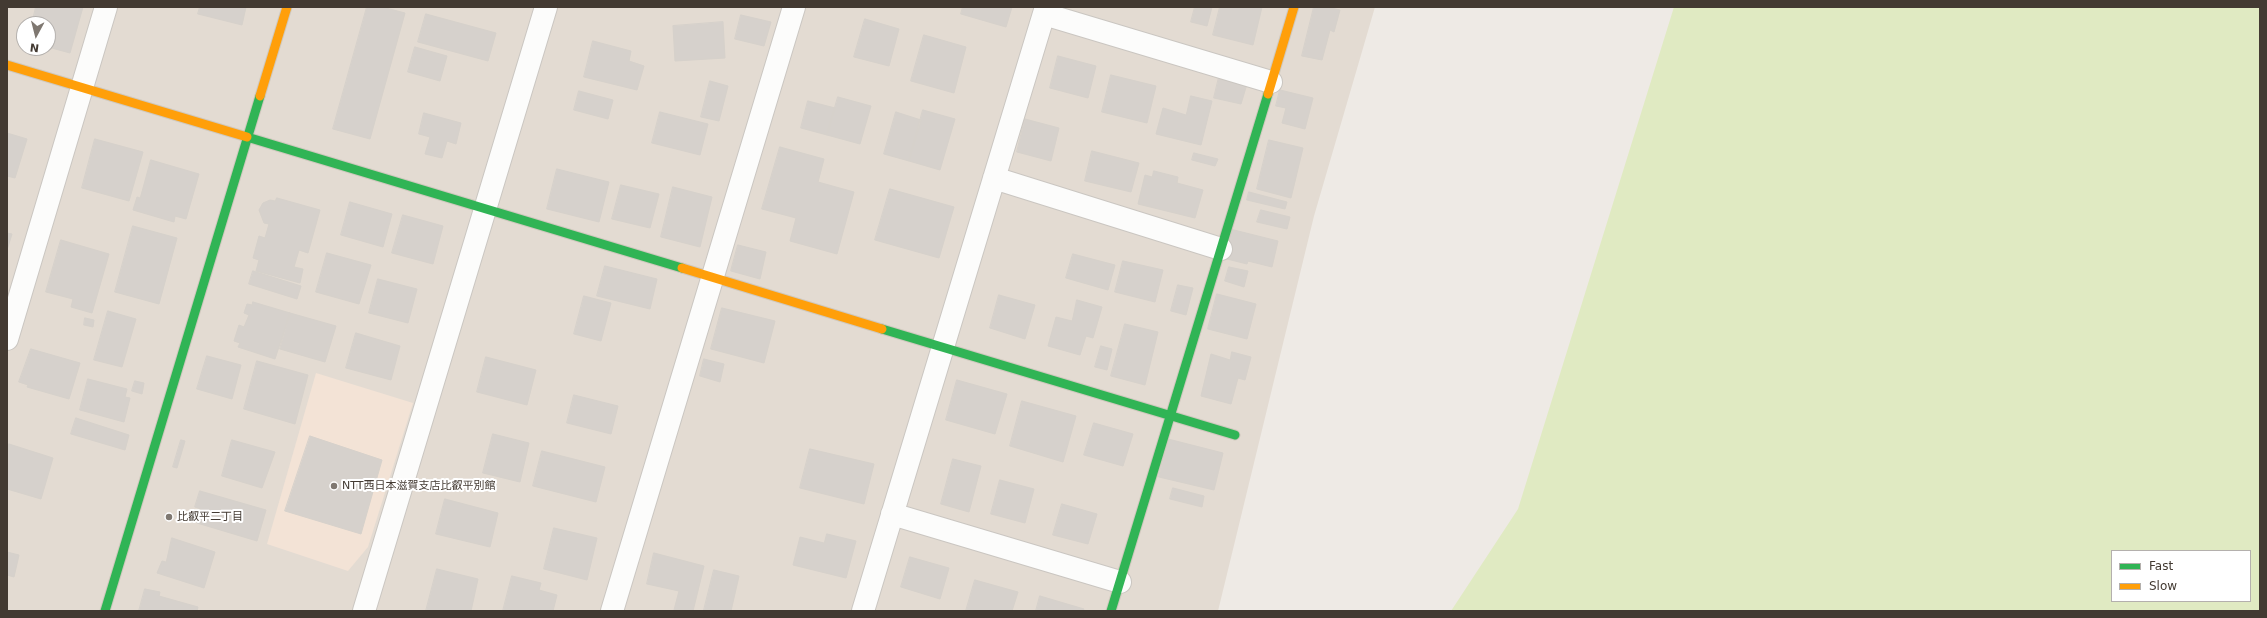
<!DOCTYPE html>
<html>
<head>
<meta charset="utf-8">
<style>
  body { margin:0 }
  #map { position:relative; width:2267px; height:618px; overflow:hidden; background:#eeeae5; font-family:"DejaVu Sans",sans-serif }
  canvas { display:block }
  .frame { position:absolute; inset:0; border:8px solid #433a32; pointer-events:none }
  .legend { position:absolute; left:2111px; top:550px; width:140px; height:52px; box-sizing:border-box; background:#fff; border:1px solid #b4b0ad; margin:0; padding:5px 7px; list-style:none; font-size:12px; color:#433a32 }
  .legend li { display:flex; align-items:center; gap:8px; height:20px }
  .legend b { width:20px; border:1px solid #b4b0ad }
  .north { position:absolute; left:16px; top:16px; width:40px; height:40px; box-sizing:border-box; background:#fff; border:1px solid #b4b0ad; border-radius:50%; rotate:187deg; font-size:11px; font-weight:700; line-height:16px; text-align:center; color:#433a32 }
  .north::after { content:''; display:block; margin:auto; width:14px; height:18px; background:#7f7871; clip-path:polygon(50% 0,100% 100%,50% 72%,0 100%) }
</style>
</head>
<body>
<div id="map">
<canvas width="2267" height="618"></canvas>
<div class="frame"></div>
<ul class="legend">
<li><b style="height:5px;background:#30b455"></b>Fast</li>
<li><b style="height:5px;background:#ff9f0a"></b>Slow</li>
</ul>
<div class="north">N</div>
</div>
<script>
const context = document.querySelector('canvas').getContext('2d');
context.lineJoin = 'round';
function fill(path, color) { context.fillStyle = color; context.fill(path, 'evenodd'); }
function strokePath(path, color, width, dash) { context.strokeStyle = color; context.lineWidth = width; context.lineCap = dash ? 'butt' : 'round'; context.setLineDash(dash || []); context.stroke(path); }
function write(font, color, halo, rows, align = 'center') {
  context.font = font + ' "DejaVu Sans","Noto Sans JP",sans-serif'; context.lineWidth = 4; context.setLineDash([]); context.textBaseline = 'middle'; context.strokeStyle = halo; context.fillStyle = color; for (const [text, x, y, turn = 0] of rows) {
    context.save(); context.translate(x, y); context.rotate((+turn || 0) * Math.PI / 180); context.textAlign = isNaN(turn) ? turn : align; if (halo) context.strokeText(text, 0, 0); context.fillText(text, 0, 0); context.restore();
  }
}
fill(new Path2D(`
  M7,7H1375L1314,216L1218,611H7ZM24,24H48V48H24Z`), '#e3dbd2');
fill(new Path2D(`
  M316,373L413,403L368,547L348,571L267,544Z`), '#f3e3d6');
fill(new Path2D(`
  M1674,7H2260V611H1451L1518,509ZM2112,551H2250V601H2112Z`), '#e0eac2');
const building = new Path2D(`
  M36,7H83L70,53L48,47V24H32Z
  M200,7H246L242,25L198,14Z
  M367,7H382L405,13L370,139L333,129Z
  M963,7H1012L1006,27L961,14Z
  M1195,7H1212L1207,26L1191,22Z
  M1220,7H1262L1253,45L1213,35Z
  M1314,7H1327L1340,10L1334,32L1330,30L1322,60L1302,56Z
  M426,14L496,33L488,61L418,42Z
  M741,15L771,22L764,46L735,39Z
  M865,19L899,29L889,66L854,57Z
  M723,22L725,58L675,61L673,26Z
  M924,35L966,47L954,93L911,81Z
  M593,41L631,51L629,61L644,66L637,90L584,77Z
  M415,47L447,56L440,81L408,72Z
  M1058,56L1096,66L1088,98L1050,88Z
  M1111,75L1156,86L1147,123L1102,112Z
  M1219,77L1247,84L1241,104L1214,98Z
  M710,81L728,86L719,121L701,117Z
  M1280,90L1313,98L1305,129L1282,123L1286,108L1276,106Z
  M579,91L613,100L608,119L574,110Z
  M1191,96L1212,101L1201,145L1156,134L1163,108L1186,115Z
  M838,97L871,106L860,144L827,135Z
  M808,101L835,108L827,135L801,128Z
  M923,110L955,119L940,170L909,161Z
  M660,112L708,124L700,155L652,143Z
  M896,112L921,120L909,161L884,154Z
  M424,113L461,123L456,144L447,141L442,158L425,154L430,137L419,134Z
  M1025,119L1059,128L1051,161L1017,152Z
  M7,133L27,139L15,178L7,176Z
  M95,139L143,152L129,201L82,188Z
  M1269,140L1303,148L1291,198L1257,189Z
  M780,147L824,159L818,182L854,192L837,254L790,241L796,218L762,209Z
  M1092,151L1139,163L1131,192L1085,181Z
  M1194,153L1218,159L1215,166L1192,160Z
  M151,160L199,174L186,219L175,216L174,222L133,210L137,197L140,198Z
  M557,169L609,182L599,222L547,209Z
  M1154,171L1178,177L1177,183L1203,190L1195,218L1138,204L1145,175L1152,177Z
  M621,185L659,194L650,228L612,219Z
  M673,187L712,197L700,247L661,237Z
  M890,189L954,207L939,258L875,240Z
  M1249,192L1287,202L1285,209L1247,200Z
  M277,198L320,210L308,253L299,250L294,267L303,269L300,283L256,271L259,260L253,258L259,236L265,238L269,224L264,223L259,210L263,203L270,200L275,201Z
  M350,202L392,214L383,247L341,235Z
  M1261,210L1290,217L1287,229L1257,222Z
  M403,215L443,226L433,264L392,253Z
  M133,226L177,238L159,304L115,292Z
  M1230,229L1278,241L1272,267L1248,261L1247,264L1223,258Z
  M7,233L12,234L7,250Z
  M61,240L109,254L92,313L71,307L73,299L46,292Z
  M738,245L766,252L760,279L731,271Z
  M327,253L371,265L359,304L316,292Z
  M1073,254L1115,265L1108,290L1066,278Z
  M1123,261L1163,270L1155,302L1115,292Z
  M605,266L657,279L650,309L597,296Z
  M1229,267L1248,271L1244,287L1225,281Z
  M253,271L301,286L297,299L249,284Z
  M378,279L417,289L408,323L369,313Z
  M1178,285L1193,288L1186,315L1171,311Z
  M1217,294L1256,304L1247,339L1208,329Z
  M999,295L1035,305L1025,339L990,328Z
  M584,296L611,303L601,341L574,334Z
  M1077,300L1102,307L1093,338L1086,336L1080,355L1048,346L1056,317L1072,321Z
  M253,302L290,313L275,359L238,347L240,343L234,341L239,325L244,327L249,315L244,313L247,304L252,305Z
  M722,308L775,321L764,363L711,349Z
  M108,311L136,319L122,367L94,360Z
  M290,313L336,326L325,362L280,349Z
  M85,318L94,320L93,327L84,325Z
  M1125,324L1158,332L1145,385L1111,376Z
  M356,333L400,346L391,380L346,368Z
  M1101,346L1112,349L1107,370L1095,367Z
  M31,349L80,363L69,399L27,387L28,385L19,382Z
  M1232,352L1251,357L1245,380L1238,378L1231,404L1201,396L1211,354L1230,360Z
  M207,356L241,365L232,399L197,389Z
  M486,357L536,370L527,405L477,392Z
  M704,359L724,364L720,382L700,376Z
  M257,361L308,375L295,424L244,409Z
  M88,379L127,389L125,397L130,398L124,422L80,410Z
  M957,380L1007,394L995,434L946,420Z
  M135,381L144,383L142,394L132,391Z
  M574,395L618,406L611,434L567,423Z
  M1022,401L1076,416L1063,462L1010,446Z
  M76,418L129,435L125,450L71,434Z
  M1094,423L1133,434L1123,466L1084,455Z
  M493,434L529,443L520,482L483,473Z
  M310,436L382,460L361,534L285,511Z
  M1168,439L1223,453L1214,490L1159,477Z
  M181,440L185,441L177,468L173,467Z
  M232,440L275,452L262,488L222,476Z
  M9,444L53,458L41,499L7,489Z
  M810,449L874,464L864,504L800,488Z
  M542,451L605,467L596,502L533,486Z
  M953,459L981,466L969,512L941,504Z
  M1000,480L1034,489L1025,523L991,514Z
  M1173,488L1204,496L1202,507L1170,499Z
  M200,491L266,510L257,541L197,523L201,509L195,507Z
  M445,499L498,513L490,547L436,534Z
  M1062,504L1097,514L1088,544L1053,535Z
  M554,528L597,538L587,580L544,569Z
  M827,534L856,541L846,578L793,565L800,537L824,543Z
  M172,538L215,552L204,588L157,573L162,561L166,562Z
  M7,552L19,555L14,577L7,575Z
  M654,553L704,566L693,611L674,610L679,591L647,584Z
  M910,557L949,568L940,599L901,587Z
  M437,569L478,579L471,611H426Z
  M714,570L739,576L731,611L704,610Z
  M512,576L541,583L539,590L557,595L553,611H503Z
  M975,580L1018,592L1012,611H966Z
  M145,589L160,592L159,596L198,607L197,611H139Z
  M1040,596L1084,609L1083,611H1036Z`);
fill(building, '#d6d1cc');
strokePath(building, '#d6d1cb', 1);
const street = new Path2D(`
  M1044,14L1271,82
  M994,178L1221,249
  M7,339L106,7
  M892,514L1120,582
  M364,611L546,7
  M612,611L794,7
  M863,611L1046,7`);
const fast = new Path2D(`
  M247,137L682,268
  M882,329L1235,435
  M105,611L260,96
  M1111,611L1268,94`);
const slow = new Path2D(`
  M7,65L247,137
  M1268,94L1294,7
  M260,96L287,7
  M682,268L882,329`);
strokePath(street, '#cac6c1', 24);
strokePath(fast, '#cfc8bd', 11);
strokePath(slow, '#cfc8bd', 11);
strokePath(street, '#fcfcfb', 22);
strokePath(fast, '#30b455', 9);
strokePath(slow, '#ff9f0a', 9);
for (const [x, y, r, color] of [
  [334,486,4,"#7f7871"],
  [169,517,4,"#7f7871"]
]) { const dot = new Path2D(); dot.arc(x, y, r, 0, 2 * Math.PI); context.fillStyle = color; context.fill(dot); strokePath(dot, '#fff', 1.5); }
write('11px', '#433a32', '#fff', [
  ["NTT西日本滋賀支店比叡平別館",342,486],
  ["比叡平二丁目",177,517]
], 'left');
</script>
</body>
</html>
